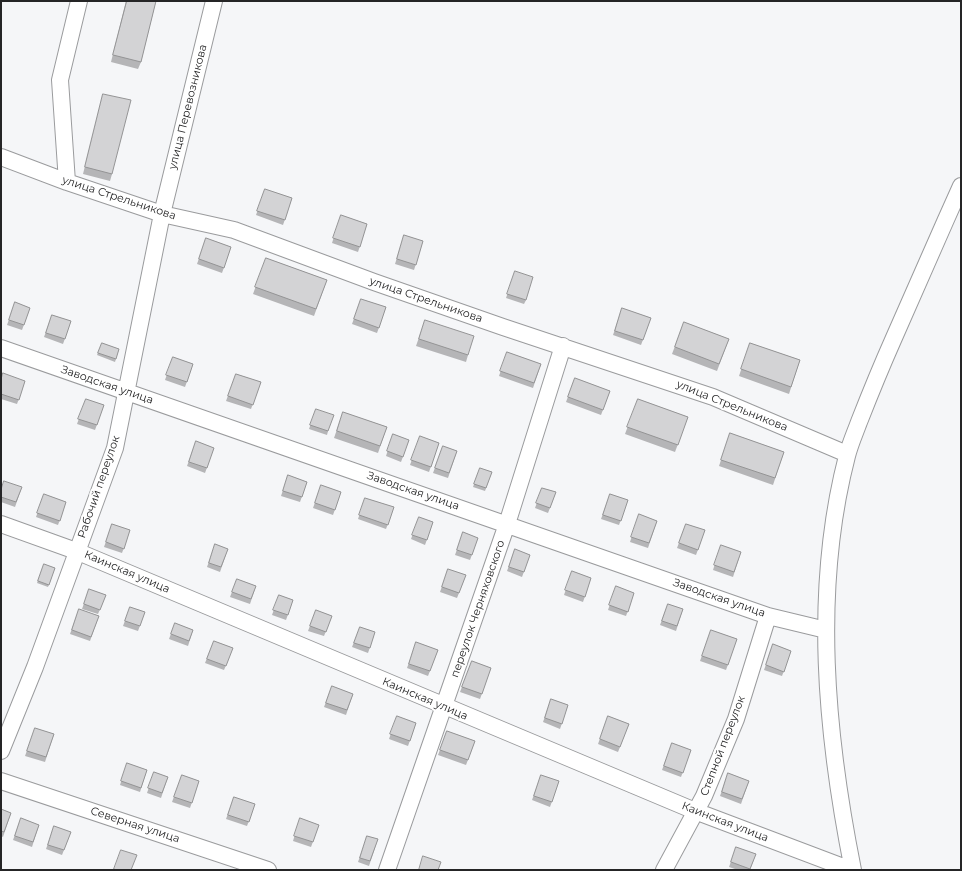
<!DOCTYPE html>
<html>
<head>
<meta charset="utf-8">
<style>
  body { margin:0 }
  #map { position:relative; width:962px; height:871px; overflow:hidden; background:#f5f6f8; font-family:Montserrat,sans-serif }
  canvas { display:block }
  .frame { position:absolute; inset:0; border:2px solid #252526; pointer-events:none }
</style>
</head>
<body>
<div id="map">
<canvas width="962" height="871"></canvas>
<div class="frame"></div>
</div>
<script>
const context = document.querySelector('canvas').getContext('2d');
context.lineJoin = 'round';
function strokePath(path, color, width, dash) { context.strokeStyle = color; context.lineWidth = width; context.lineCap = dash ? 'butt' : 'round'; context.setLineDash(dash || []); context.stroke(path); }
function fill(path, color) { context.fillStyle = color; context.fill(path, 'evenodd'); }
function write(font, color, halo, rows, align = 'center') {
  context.font = font + ' Montserrat,sans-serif'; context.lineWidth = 4; context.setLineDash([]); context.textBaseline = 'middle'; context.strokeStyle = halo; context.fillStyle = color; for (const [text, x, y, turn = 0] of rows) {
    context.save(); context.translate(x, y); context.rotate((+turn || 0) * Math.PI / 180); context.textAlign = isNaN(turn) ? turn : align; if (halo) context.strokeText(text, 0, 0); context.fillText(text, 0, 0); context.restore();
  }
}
const minor = new Path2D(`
  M1,157L67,182L162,214L234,230L374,282L503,327L713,397L847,454
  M67,182L60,80L79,1
  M1,348L768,616L826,630
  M1,524L76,551L695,811L851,870
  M1,751L35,667L115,448L162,214L214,1
  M1,781L268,870
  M387,870L507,524L563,346
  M664,870L704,796L736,719L768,616
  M853,870C826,735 812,591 847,456C850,444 855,433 859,422C870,394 881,367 893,340C916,288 938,237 961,186`);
strokePath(minor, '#9a9b9d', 18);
strokePath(minor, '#fff', 16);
fill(new Path2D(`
  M126,1H156L141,62L138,69L111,62Z
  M103,94L112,174L110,181L83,174L101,101Z
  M265,189L292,198L283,225L256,215Z
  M341,215L367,224L358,252L332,243Z
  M404,235L423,241L414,270L395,264Z
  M206,238L231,247L222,273L197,264Z
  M266,258L327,280L314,316L253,294Z
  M515,271L526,300L524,304L506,298Z
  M361,299L386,307L377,333L352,324Z
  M15,302L30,308L22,330L7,325Z
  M622,308L651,318L641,345L613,335Z
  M52,315L71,321L63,344L44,337Z
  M425,320L468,355L466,362L416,346Z
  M684,322L729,339L717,371L672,354Z
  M102,343L119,349L115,362L97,355Z
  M750,343L800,360L789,394L739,376Z
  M507,352L541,364L533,388L499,376Z
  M173,357L193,364L185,387L165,380Z
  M236,374L261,382L251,409L226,401Z
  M575,378L610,391L601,415L566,402Z
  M1,379L25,381L17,404L1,399Z
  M86,399L104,405L95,430L77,424Z
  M638,399L688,417L675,452L625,434Z
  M316,409L328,431L327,435L309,429Z
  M343,412L387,427L378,453L334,438Z
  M730,433L784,452L773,485L719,466Z
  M393,434L409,440L401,462L386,456Z
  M420,436L439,443L429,472L410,465Z
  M196,441L214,448L205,473L187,466Z
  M443,446L457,451L448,478L433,473Z
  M480,468L492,472L485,491L473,487Z
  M288,475L307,482L300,502L281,496Z
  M321,485L341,492L333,515L313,508Z
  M22,487L15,507L1,502V490Z
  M542,488L556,492L548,513L535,508Z
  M44,494L66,502L58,525L36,517Z
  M610,494L628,500L619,525L601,519Z
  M365,498L394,507L386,529L358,519Z
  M639,514L657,521L648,548L630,542Z
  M419,517L433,522L425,545L411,539Z
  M112,524L130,530L122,553L104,547Z
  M686,524L705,530L696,555L677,548Z
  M463,532L478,538L470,560L455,555Z
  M215,544L228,549L220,572L207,567Z
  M721,545L741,552L733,577L713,570Z
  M515,549L530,555L522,577L507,571Z
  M44,564L55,568L48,587L37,583Z
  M448,569L466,575L457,598L440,592Z
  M572,571L591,578L583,602L564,595Z
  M237,579L256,586L250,604L230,597Z
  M616,586L634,593L626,616L608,610Z
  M89,589L106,595L98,614L82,609Z
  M279,595L293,600L286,620L272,615Z
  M668,604L683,609L676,631L660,625Z
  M130,607L145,612L138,631L123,626Z
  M79,609L99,616L90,641L70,634Z
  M316,610L332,616L324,636L308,631Z
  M175,623L193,630L188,646L169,639Z
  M360,627L375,632L368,653L352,647Z
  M711,630L737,639L726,670L700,661Z
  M214,641L233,648L224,670L205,663Z
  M416,642L438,650L428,676L407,668Z
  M773,644L791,651L782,676L764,670Z
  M472,661L491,668L480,699L460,692Z
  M332,686L353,694L346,715L324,707Z
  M551,699L568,705L560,729L543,722Z
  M397,716L416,723L408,746L389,739Z
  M608,716L629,724L618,752L598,744Z
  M35,728L54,734L45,762L25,756Z
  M447,731L475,741L466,765L438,755Z
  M672,743L691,750L681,777L662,770Z
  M127,763L147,770L140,792L120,785Z
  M154,772L168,777L161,798L147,793Z
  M728,773L749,781L741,804L720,796Z
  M182,775L199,781L190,808L172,802Z
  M541,775L559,781L550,807L532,800Z
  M234,797L255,804L247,826L226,819Z
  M1,809L11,813L3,837L1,836Z
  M21,818L39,825L32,847L13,840Z
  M300,818L319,825L311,847L293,841Z
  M54,826L71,832L62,855L46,849Z
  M367,836L378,839L369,866L358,862Z
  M736,847L756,854L750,870H738L729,867Z`), '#b5b5b7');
const building = new Path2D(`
  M127,1H156L141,62L113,55Z
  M103,94L131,100L112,174L85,167Z
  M265,189L292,198L285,220L257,211Z
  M341,215L367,224L360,247L333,238Z
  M404,235L423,241L416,265L397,259Z
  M206,238L231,247L224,268L199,259Z
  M266,258L327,280L316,309L255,287Z
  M515,271L533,277L526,300L507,294Z
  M361,299L386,307L379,328L354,319Z
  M15,302L30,308L24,325L9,320Z
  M622,308L651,318L643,340L615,331Z
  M52,315L71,321L65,339L46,333Z
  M425,320L474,336L468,355L419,339Z
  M684,322L729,339L719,364L675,347Z
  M102,343L119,349L116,359L98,353Z
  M750,343L800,360L791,387L741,369Z
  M507,352L541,364L534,383L500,371Z
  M173,357L193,364L187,382L166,375Z
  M3,373L25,381L19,400L1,394V380Z
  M236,374L261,382L253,405L228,396Z
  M575,378L610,391L603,410L568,397Z
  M86,399L104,405L97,425L78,419Z
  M638,399L688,417L678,445L627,427Z
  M316,409L334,415L328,431L310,425Z
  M343,412L387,427L380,446L337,431Z
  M730,433L784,452L775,478L721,460Z
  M393,434L409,440L403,457L387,451Z
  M420,436L439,443L431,467L411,460Z
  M196,441L214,448L207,468L189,462Z
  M443,446L457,451L449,473L435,468Z
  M480,468L492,472L486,488L474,484Z
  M288,475L307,482L302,497L283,491Z
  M4,481L22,487L16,502L1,497V490Z
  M321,485L341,492L335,510L315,503Z
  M542,488L556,492L550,508L536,503Z
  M44,494L66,502L60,521L37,513Z
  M610,494L628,500L621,521L603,515Z
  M365,498L394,507L388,525L359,515Z
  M639,514L657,521L649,543L631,537Z
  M419,517L433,522L427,540L412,535Z
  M112,524L130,530L124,549L106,542Z
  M686,524L705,530L698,550L679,543Z
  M463,532L478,538L472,555L457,550Z
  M215,544L228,549L221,567L209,563Z
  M721,545L741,552L734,572L714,565Z
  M515,549L530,555L524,572L509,567Z
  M44,564L55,568L49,585L38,581Z
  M448,569L466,575L459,593L442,587Z
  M572,571L591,578L585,597L565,590Z
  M237,579L256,586L251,599L232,592Z
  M616,586L634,593L628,612L609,605Z
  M89,589L106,595L100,610L84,604Z
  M279,595L293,600L288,615L273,610Z
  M668,604L683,609L677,626L662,621Z
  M130,607L145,612L140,626L125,621Z
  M79,609L99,616L91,637L72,630Z
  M316,610L332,616L326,632L310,626Z
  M175,623L193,630L189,641L171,634Z
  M360,627L375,632L370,648L354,643Z
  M711,630L737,639L728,665L702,656Z
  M214,641L233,648L226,666L207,659Z
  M416,642L438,650L430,671L409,664Z
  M773,644L791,651L784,672L766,665Z
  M472,661L491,668L482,694L462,687Z
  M332,686L353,694L347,710L326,703Z
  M551,699L568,705L562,724L545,718Z
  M397,716L416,723L410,741L390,734Z
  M608,716L629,724L620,747L600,739Z
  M35,728L54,734L46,757L27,751Z
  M447,731L475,741L468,760L440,750Z
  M672,743L691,750L683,773L664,766Z
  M127,763L147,770L141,788L121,781Z
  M154,772L168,777L162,793L148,788Z
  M728,773L749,781L742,799L722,792Z
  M182,775L199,781L192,803L174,797Z
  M541,775L559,781L552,802L534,796Z
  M234,797L255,804L249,822L228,815Z
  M1,809L11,813L4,832L1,831Z
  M21,818L39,825L33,842L15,836Z
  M300,818L319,825L313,842L294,836Z
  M54,826L71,832L64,850L48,845Z
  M367,836L378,839L370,861L360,858Z
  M736,847L756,854L750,869L731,862Z
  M121,850L137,855L131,870H117L114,869Z
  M423,856L441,862L438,870H419Z`);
fill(building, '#d3d3d5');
strokePath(building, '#949495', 1);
write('11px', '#252526', '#fff', [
  ["улица Перевозникова",188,107,-76],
  ["улица Стрельникова",119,198,18],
  ["улица Стрельникова",426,300,19],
  ["Заводская улица",107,385,19],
  ["улица Стрельникова",732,406,22],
  ["Рабочий переулок",99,487,-71],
  ["Заводская улица",413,491,19],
  ["Каинская улица",127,572,23],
  ["Заводская улица",719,598,19],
  ["переулок Черняховского",478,609,-71],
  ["Каинская улица",425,699,23],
  ["Степной переулок",723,746,-69],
  ["Каинская улица",725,822,21],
  ["Северная улица",135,825,18]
]);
</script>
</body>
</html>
